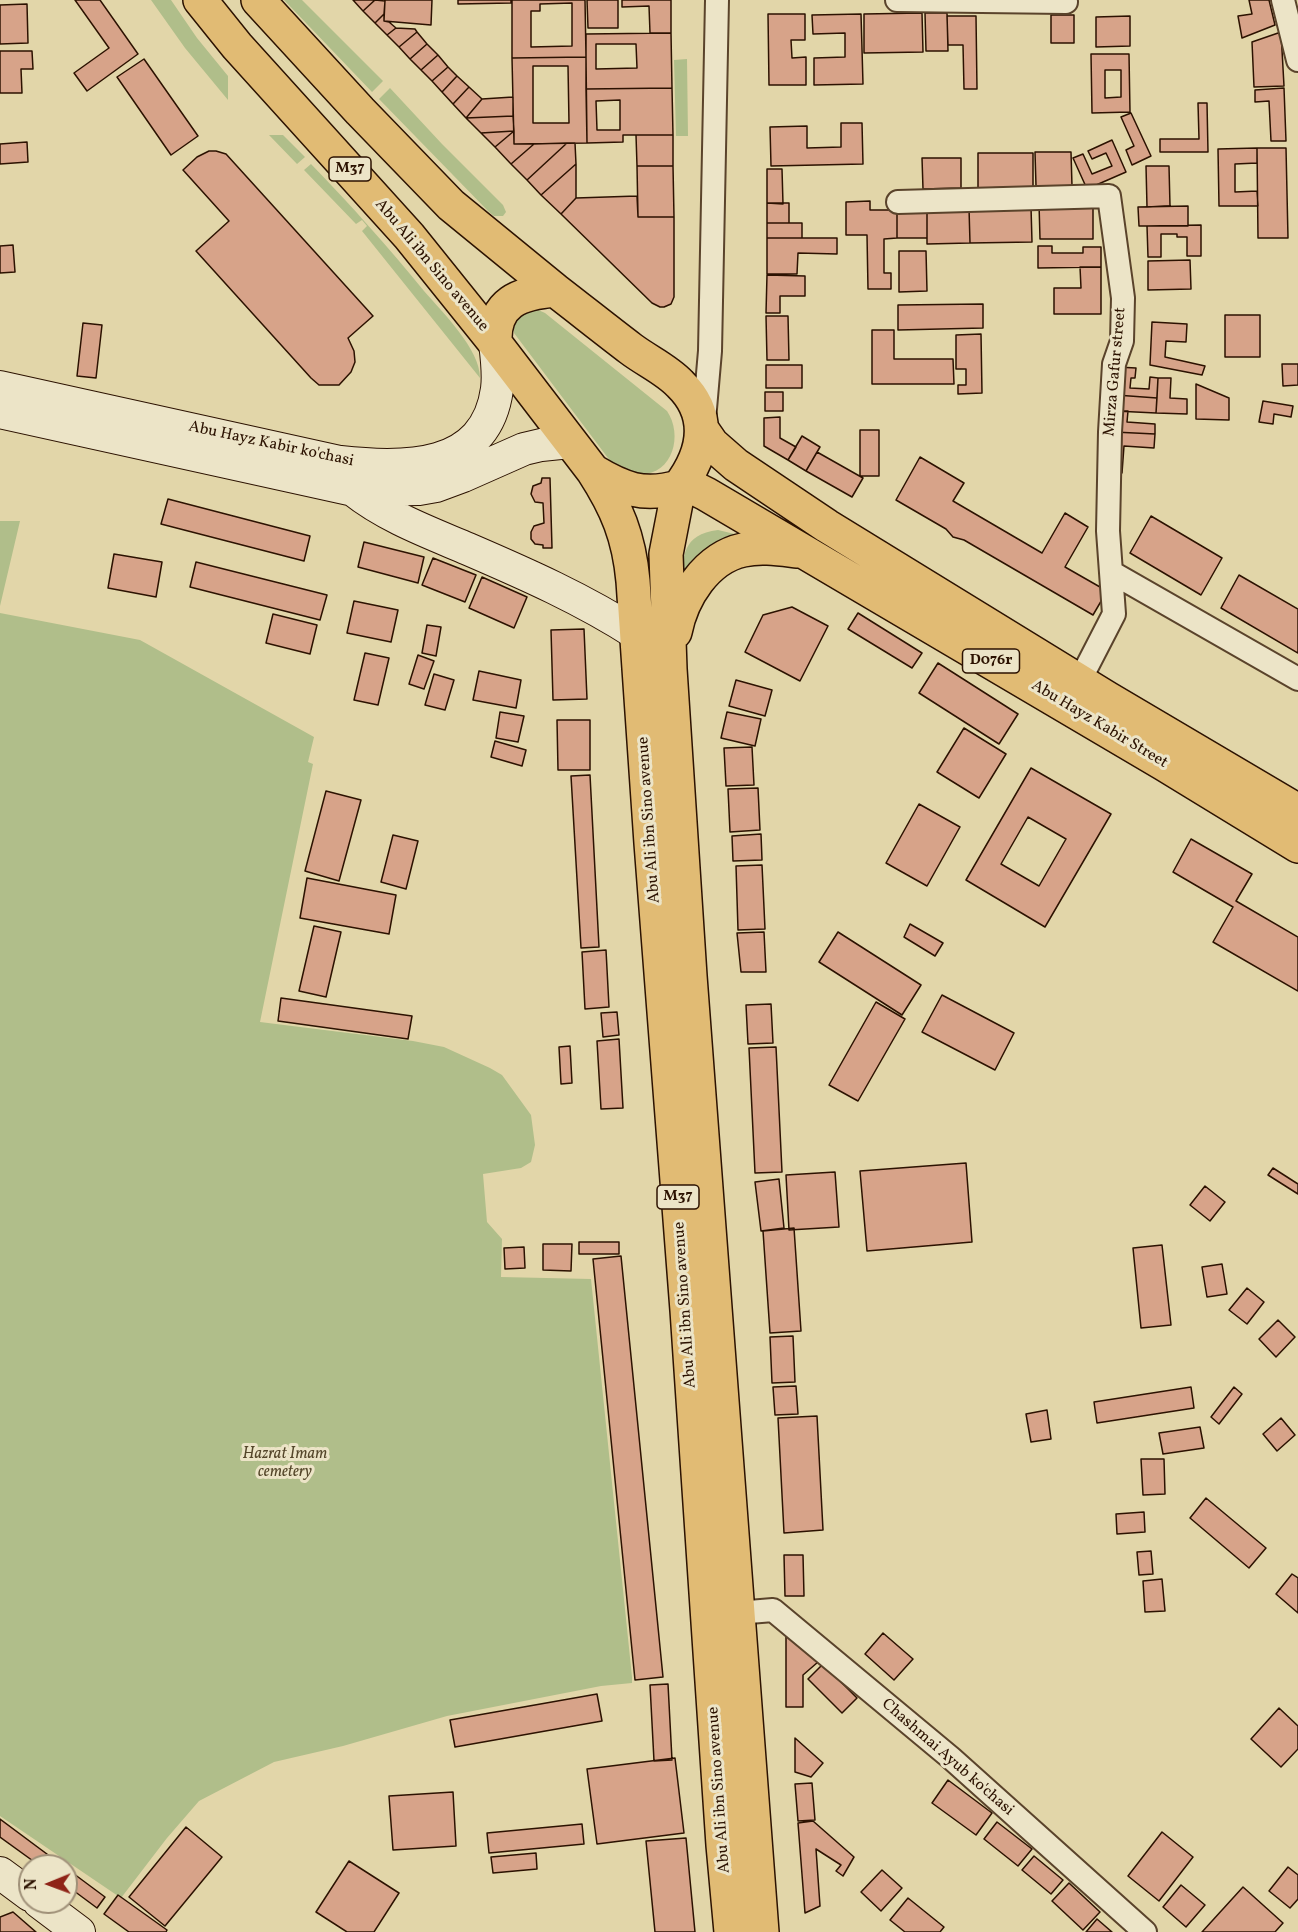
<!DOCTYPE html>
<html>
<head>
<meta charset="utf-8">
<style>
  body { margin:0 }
  #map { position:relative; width:1298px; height:1932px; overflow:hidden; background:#e2d6a9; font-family:Vollkorn,serif }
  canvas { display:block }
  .north { position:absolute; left:18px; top:1854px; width:60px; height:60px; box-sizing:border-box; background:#ece4c7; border:2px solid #9f9078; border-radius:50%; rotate:269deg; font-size:16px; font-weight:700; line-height:24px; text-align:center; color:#2c1201 }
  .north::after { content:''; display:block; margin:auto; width:21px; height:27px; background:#8f2418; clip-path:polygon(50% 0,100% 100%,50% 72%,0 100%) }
</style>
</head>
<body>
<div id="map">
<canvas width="1298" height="1932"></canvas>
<div class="north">N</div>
</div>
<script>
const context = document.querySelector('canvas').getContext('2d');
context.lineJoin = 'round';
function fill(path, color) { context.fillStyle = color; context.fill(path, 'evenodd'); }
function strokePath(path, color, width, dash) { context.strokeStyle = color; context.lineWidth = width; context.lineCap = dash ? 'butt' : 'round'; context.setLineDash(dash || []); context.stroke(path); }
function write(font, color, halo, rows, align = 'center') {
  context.font = font + ' Vollkorn,serif'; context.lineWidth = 6; context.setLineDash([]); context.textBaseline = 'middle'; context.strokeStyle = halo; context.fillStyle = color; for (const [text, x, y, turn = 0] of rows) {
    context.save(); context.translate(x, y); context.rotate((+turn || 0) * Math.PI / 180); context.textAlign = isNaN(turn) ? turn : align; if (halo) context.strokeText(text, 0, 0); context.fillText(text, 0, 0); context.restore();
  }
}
fill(new Path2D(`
  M151,0H171L197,38L228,76V100L185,48Z
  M284,0H302L383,81L372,92Z
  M687,59L688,136H676L674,60Z
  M390,88L442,144L503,205L506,212L503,216H494L489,212L379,99Z
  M269,135H283L305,157L297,164Z
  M311,164C351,205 388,247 424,291C443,313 480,349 480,378L362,231L367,226L362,220L356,224L304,170Z
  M536,309L545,313L667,411C684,436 672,478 636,474C626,473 619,467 611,462L514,333V321L521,314Z
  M0,521H20L0,606Z
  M718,530L743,536L681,587C683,555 682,535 718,530Z
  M0,613L140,640L314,737L308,762L313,764L260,1022L413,1041L444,1047L490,1068L502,1075L531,1115L535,1145L531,1162L521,1168L483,1174L487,1222L502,1239L501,1277L591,1279L632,1677V1683L601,1686L447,1716L343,1746L274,1762L199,1801L167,1838L121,1898L0,1816Z`), '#b0be8a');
const building = new Path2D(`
  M75,0H100L138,54L87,91L74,73L109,48Z
  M353,0H375L363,11Z
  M375,0L385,1L384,14L375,23L363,11Z
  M432,0L431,25L384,21L385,0Z
  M458,0H511V3L458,4Z
  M512,0H585L586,57L512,58ZM572,3V46L531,47V11H540V4Z
  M587,0H618V28H588Z
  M622,0H671V33H650L649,6L622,7Z
  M1249,0H1269L1275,25L1242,38L1238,16L1252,14Z
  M27,4L28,43L0,44V5Z
  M922,13L923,52L864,53V14Z
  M925,13H947L948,51H926Z
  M384,14V21L389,22L396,28L387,35L375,23Z
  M768,14H805V40H791L792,58L806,57V85H769Z
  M861,14L863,84L814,85V58L845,57V33L813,34L812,15Z
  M1051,15H1074V43H1051Z
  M947,16H976L977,89H964L963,45H948Z
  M1130,16V46L1096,47V17Z
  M396,28L415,29L417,32L399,47L387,35Z
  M417,32L427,44L410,59L399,47Z
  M1281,32L1284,86L1254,87L1252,42Z
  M671,33L672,88L586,89V34ZM596,44H636L637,68L596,69Z
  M427,44L438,55L421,70L410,59Z
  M0,51H32L33,69H21L22,93H0Z
  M1091,54H1129L1130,112L1092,113ZM1105,70H1121V97L1105,98Z
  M438,55L448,67L432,81L421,70Z
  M586,57L587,143L514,144L512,58ZM533,66H568L569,123H533Z
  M144,59L198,136L171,155L117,77Z
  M448,67L457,76L442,92L432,81Z
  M457,76L469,87L453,104L442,92Z
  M469,87L482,99L466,118L453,104Z
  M672,88L673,135H623V142L587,143L586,89ZM620,100V130H597L596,101Z
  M1284,88L1286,141H1271L1269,101L1255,102V90Z
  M513,97V116L466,118L482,99Z
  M1198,103H1207L1208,152H1160V139H1199Z
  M1131,113L1151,156L1132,165L1126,150L1134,146L1121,117Z
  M513,116L514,131L481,133L466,118Z
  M841,123H862L863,164L771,166L770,127L807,126V148L841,147Z
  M514,131L495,147L481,133Z
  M514,131V144H534L511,164L495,147Z
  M636,135H673V166H637Z
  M1112,140L1126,172L1087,189L1073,158L1083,154L1092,174L1112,166L1106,153L1092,159L1088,151Z
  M27,142L28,162L0,164V144Z
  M567,143L527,180L511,164L534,144Z
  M567,143H575L576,164L541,195L527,180Z
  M1257,148H1286L1288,238H1258Z
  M1257,148V163L1235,164V192L1257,191L1258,206H1219L1218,149Z
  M209,151H216L226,154L373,316L348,338L354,351L355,362L351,372L339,385H319L311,378L196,251L229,221L183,170L197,157Z
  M1035,152H1071L1072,186H1036Z
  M978,153H1033V187L978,188Z
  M922,158H961V188L923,189Z
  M576,164V198L561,214L541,195Z
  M637,166H673L674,217H638Z
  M1146,166H1169L1170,206L1147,207Z
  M767,169H782L783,204L767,203Z
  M637,196L638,217H674V297L671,304L664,307H660L652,303L561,214L576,198Z
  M870,201V210H897V238L884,239V273H891V289H868L867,235H846V202Z
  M767,203H789V223H767Z
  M1039,203H1093V239H1040Z
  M1188,206V226H1139L1138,207Z
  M1031,207L1032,242L970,243L969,208Z
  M969,208L970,243L927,244V209Z
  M927,209V238H897V210Z
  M767,223H802V238H767Z
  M1201,225V256H1187V237H1177V234H1161V257H1148L1147,226Z
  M767,238H837V254L798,253L797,274H767Z
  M13,245L15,272L0,273V246Z
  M1038,246H1052V253H1083V247H1101V267L1038,268Z
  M899,251H926L927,291L899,292Z
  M1190,260L1191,289L1148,290V261Z
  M1080,267H1101V314H1054V288H1081Z
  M767,275L805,276V296H780V313H766Z
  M983,304V328L898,330V305Z
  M1225,315H1260V357H1225Z
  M766,316H788L789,360H767Z
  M1152,322L1187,324L1186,342L1166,341L1165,357L1205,366L1202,375L1150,365Z
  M83,323L102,325L96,378L77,376Z
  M872,330H894V359H953L954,384H872Z
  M981,334L982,393L958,394V385H966V369H956V335Z
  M1282,364H1298V385L1283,386Z
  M766,365H802V388H766Z
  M1117,367L1136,368L1135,378H1131L1130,388L1149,389L1150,377L1158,378L1157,398L1116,395Z
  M1158,378H1171L1170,398L1187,399V414L1156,413Z
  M1196,384L1229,398V420L1196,419Z
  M765,392H783V411H765Z
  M1116,395L1157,398L1156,413L1115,411Z
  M1263,401L1293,406L1291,417L1274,414L1273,424L1259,422Z
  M1115,411H1128L1127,422L1155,424V434L1114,432Z
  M780,417V438L796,447L788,460L764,446V418Z
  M860,430H879V476H860Z
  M1114,432L1155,434L1154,448L1124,446L1122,473H1112Z
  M802,436L820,447L806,471L788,460Z
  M817,452L863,478L852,497L806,471Z
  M920,457L964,483L953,501L1042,553L1065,513L1088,527L1065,567L1107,591L1093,615L964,540L953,537L946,529L896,500Z
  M542,478H550L552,548H543V545L535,544L531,539V532L534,526L544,523L543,503L535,502L531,494L533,486L541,483Z
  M168,499L310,536L304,561L161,524Z
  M1151,516L1222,558L1201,595L1130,553Z
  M364,542L424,557L418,583L358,567Z
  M114,554L162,562L156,597L108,588Z
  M433,558L476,575L465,602L422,585Z
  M196,562L327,595L320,620L190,587Z
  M1239,575L1298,609V653L1221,608Z
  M482,577L527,597L514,628L469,608Z
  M354,601L398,610L391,642L347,633Z
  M792,607L828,626L800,681L745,652L763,615Z
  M858,613L922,653L912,668L848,629Z
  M273,614L317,625L310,654L266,643Z
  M427,625L441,627L436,656L422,653Z
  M584,629L587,699L553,700L551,630Z
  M365,653L389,658L378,705L354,700Z
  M418,655L434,661L424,689L409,684Z
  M938,663L1018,714L999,744L919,693Z
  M479,671L521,680L516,708L473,700Z
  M434,674L454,680L445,710L425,705Z
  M736,680L772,690L765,716L729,706Z
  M500,712L524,716L518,742L496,738Z
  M727,712L761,719L755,746L721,738Z
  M557,720H590V770H558Z
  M964,728L1006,754L979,798L937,772Z
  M495,741L526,750L522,766L491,757Z
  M752,747L754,785L726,786L724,748Z
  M1031,768L1111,814L1045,927L966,880ZM1028,817L1066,839L1039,886L1001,864Z
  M590,775L599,947L581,948L571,776Z
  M758,788L760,830L730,832L728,789Z
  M326,791L361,800L339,881L305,871Z
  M919,804L960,827L927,886L886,863Z
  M761,834L762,860L733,861L732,836Z
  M393,835L418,841L406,889L381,882Z
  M1191,839L1252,874L1236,901L1298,937V991L1213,942L1233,907L1173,872Z
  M762,865L765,929L738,930L736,866Z
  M307,878L396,895L389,934L300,918Z
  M910,924L943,943L935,956L904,937Z
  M314,926L341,932L326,997L299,991Z
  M764,932L766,972H741L737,933Z
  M838,932L921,985L902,1015L819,962Z
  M606,950L609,1007L585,1009L582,952Z
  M942,995L1014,1033L995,1070L922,1032Z
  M281,998L412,1016L408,1039L278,1021Z
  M876,1002L905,1019L858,1101L829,1085Z
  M771,1004L773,1043L748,1044L746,1005Z
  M617,1012L619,1035L603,1037L601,1013Z
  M619,1039L623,1108L601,1109L597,1041Z
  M570,1046L572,1083L561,1084L559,1047Z
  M776,1047L782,1172L755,1173L749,1048Z
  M966,1163L972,1242L867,1251L860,1171Z
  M1273,1168L1298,1184V1194L1268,1175Z
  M835,1172L839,1227L789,1230L786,1175Z
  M779,1179L784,1228L761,1231L755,1182Z
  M1205,1186L1225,1202L1210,1221L1190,1205Z
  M794,1228L801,1331L770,1333L763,1231Z
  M579,1242H619V1254H579Z
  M543,1244H572L571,1271L543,1270Z
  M1162,1245L1171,1325L1141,1328L1133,1248Z
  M524,1247L525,1268L505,1269L504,1248Z
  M621,1256L663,1677L635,1680L593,1259Z
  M1222,1264L1227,1294L1207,1297L1202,1267Z
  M1247,1288L1264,1302L1247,1324L1229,1310Z
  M1278,1320L1295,1337L1276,1357L1259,1339Z
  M793,1336L795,1382L772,1383L770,1337Z
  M796,1386L798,1414L775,1415L773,1387Z
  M1191,1387L1194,1408L1097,1423L1094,1402Z
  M1234,1387L1242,1394L1219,1424L1211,1417Z
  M1047,1410L1051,1439L1031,1442L1026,1414Z
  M817,1416L823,1530L784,1533L778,1418Z
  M1281,1418L1295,1435L1277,1451L1263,1434Z
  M1200,1427L1204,1448L1163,1454L1159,1433Z
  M1141,1459H1164L1165,1494L1143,1495Z
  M1206,1498L1266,1548L1249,1568L1190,1518Z
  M1144,1512L1145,1532L1117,1534L1116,1514Z
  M1151,1551L1153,1574L1139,1575L1137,1552Z
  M784,1555H803L804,1596H785Z
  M1292,1574L1298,1578V1613L1276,1594Z
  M1162,1579L1165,1611L1145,1612L1143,1581Z
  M786,1633L818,1662L803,1675V1707H786Z
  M883,1633L913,1659L894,1680L865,1654Z
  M823,1664L857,1698L842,1713L808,1679Z
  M668,1684L672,1760L654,1761L650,1685Z
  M597,1694L602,1721L455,1747L450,1720Z
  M1279,1708L1298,1726V1749L1281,1767L1251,1739Z
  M795,1738L823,1763L811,1777L795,1772Z
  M675,1758L684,1833L597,1844L587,1769Z
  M948,1780L992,1813L976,1835L932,1803Z
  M812,1783L815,1820L798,1821L795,1784Z
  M453,1792L456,1846L393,1850L389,1796Z
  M0,1819L63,1866H40L0,1837Z
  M813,1821L854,1857L843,1876L836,1871L841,1865L816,1849L820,1906L805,1913L798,1823Z
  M997,1822L1032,1849L1018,1866L984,1839Z
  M582,1824L584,1844L489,1853L487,1833Z
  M186,1827L222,1857L165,1926L129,1897Z
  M1162,1832L1193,1857L1159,1901L1128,1876Z
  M686,1838L695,1932H655L646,1841Z
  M536,1853L537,1869L493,1873L491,1857Z
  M1034,1856L1063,1880L1051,1894L1022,1870Z
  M349,1861L399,1893L374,1932H347L316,1912Z
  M1288,1867L1298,1875V1899L1290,1908L1269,1891Z
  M66,1868L105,1897L97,1908L66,1885Z
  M882,1870L902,1888L881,1911L861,1892Z
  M1069,1883L1100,1912L1083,1930L1052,1901Z
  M1181,1885L1205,1905L1186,1927L1163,1907Z
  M1243,1887L1283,1923L1275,1932H1202Z
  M118,1895L167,1930L166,1932H129L104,1914Z
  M908,1898L944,1927L940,1932H905L890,1920Z
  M13,1912L36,1932H0V1917Z
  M1097,1919L1112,1932H1086Z`);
fill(building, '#d7a389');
strokePath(building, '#2c1201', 1.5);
const street = new Path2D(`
  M897,0L1066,2
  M1283,0L1298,60
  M898,202L1109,196L1123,298L1122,341L1114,364L1110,432L1108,531L1114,614L1080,680
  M704,420L710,351L717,0
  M1111,572L1298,679
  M737,1613L773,1610L951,1758L1145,1932`);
const secondary = new Path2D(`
  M0,387L340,462C403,469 486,471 497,389C499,374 497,359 495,343
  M0,412L353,490L419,489L436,486L463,476L524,449L541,445L570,442
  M353,490C387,517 428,532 468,549C526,574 583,599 637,634
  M0,1873L30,1895
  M39,1902L79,1932`);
const primary = new Path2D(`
  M200,0L237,46L409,236L495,343
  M258,0L360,111L451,205L555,290
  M555,290C581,310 606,330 631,349C647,361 667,370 680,384C713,416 704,454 679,487C643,497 623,489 593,471L495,343C493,302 520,293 555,290Z
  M703,431L712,444L736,465L827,526L1107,698L1298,811
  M593,471C617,508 629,537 633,581L651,843L687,1310L723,1845L731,1932
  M679,487L666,554L670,669L690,976L762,1932
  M679,487L698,490L706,494L1164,764L1298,846
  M675,632C682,597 706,558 743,550C761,546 780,549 798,551`);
strokePath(street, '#5a432b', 26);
strokePath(secondary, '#2c1201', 34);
strokePath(primary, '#2c1201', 36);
strokePath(street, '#ece4c7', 22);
strokePath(secondary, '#ece4c7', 32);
strokePath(primary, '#e1bb74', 33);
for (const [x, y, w] of [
  [350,169,42],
  [991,661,57],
  [678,1197,42]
]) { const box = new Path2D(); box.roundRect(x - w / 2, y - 12, w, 24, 4.5); context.fillStyle = '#ece4c7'; context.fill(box); strokePath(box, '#2c1201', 1.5); }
write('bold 15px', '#2c1201', null, [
  ["M37",350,169],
  ["D076r",991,661],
  ["M37",678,1197]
]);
write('16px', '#2c1201', '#ece4c7', [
  ["Abu Ali ibn Sino avenue",431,266,50],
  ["Mirza Gafur street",1116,372,-85],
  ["Abu Hayz Kabir ko'chasi",271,445,12],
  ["Abu Hayz Kabir Street",1099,725,31],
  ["Abu Ali ibn Sino avenue",650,820,-94],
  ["Abu Ali ibn Sino avenue",686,1305,-94],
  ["Chashmai Ayub ko'chasi",947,1758,41],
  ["Abu Ali ibn Sino avenue",720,1790,-94]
]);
write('italic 16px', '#54462a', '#ece4c7', [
  ["Hazrat Imam",285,1455],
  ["cemetery",285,1473]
]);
</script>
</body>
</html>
